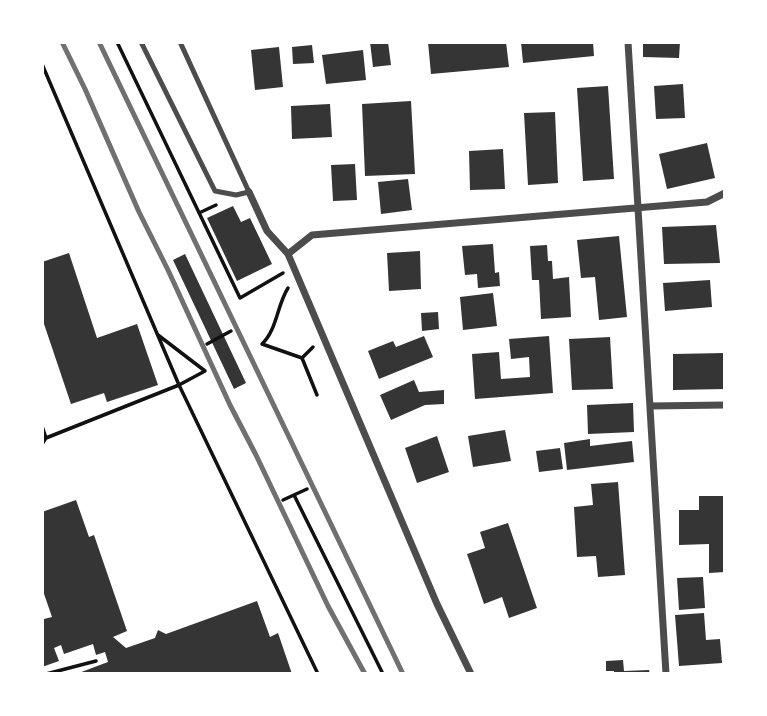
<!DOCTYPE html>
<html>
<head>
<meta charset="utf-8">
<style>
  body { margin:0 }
  #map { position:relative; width:767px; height:716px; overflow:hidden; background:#fff; font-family:Mulish,sans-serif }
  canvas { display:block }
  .frame { position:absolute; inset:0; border:44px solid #fff; pointer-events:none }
</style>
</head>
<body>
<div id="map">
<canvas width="767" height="716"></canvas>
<div class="frame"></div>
</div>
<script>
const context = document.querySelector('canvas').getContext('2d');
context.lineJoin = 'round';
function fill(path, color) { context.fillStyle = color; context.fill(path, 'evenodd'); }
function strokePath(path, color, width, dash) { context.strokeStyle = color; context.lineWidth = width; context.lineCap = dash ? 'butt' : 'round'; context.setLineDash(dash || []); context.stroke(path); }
fill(new Path2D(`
  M370,42H388L391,65L373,67Z
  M428,42H506L509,67L431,74Z
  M521,42H593L594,56L523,63Z
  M643,42H680L679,58L643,57Z
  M312,45L314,63L293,64L292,47Z
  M279,47L283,87L255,90L251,50Z
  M363,50L366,80L326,84L322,55Z
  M683,84L685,118L656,119L654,86Z
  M608,86L614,179L583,181L577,88Z
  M411,101L415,174L365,176L362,104Z
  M330,104L332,137L292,139L291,106Z
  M555,112L558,183L528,185L524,113Z
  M707,143L715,178L667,189L659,154Z
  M503,149L505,189L470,190L469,151Z
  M355,164L357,200L333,201L331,165Z
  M408,179L412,210L381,214L378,182Z
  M233,206L241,222L250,218L272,264L237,281L207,218Z
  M716,225L720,263L664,264L662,227Z
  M619,236L627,317L599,320L595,277L581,278L577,240Z
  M493,244L495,273L499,272L500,286L478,288L477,274L465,275L462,246Z
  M547,245L548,261H552L553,279L569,277L571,317L541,319L539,280H532L530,246Z
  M420,251L421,289L389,291L387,253Z
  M69,253L97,338L137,324L158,385L107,402L104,393L71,404L42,318V262Z
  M185,254L246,383L234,389L173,260Z
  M710,280L712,307L665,311L663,283Z
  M493,293L497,326L463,330L460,297Z
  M438,312L439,329L422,331L421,313Z
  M424,336L433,357L379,379L368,351L393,341L396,347Z
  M549,336L553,393L475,399L472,354L499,352L501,379L530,377L529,357L511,359L509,339Z
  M610,337L613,389L572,390L569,339Z
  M725,353V389L673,390V354Z
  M414,380L419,392L444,390V404L425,405L391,420L380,395Z
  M633,403L634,432L588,434L587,405Z
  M505,430L511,461L473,467L468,436Z
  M437,436L449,472L417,483L405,448Z
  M590,439V446L632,441L634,462L567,470L564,443Z
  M560,448L563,469L539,472L536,451Z
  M618,482L625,575L598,577L596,556L577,557L574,507L593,505L591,484Z
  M699,496H724L725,572L709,573V544L679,545V510H699Z
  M76,500L89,537L94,535L127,631L113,637L126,648L155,638L158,630L166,634L257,601L270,637L278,633L292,674H76L108,662L105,652L96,655L93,644L64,654L61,645L54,648L59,661L42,667V614L44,619L52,617L42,588V512Z
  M508,523L537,608L509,618L502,597L484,604L467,554L485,548L480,532Z
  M703,577L705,608L679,610L677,578Z
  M704,613L706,640L720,639L722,663L679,666L675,615Z
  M623,660L624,671L649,670L650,674H614V671H606V661Z`), '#353535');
strokePath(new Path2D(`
  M117,42L240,298L283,273
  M42,64L179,385L318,674
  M199,213L216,205
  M288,288C277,305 277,330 262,344L302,358L317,395
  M207,344L231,331
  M302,358L313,347
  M42,426L46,438
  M42,444L46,438L179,385L205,371L158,335
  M294,495L383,674
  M283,500L307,489
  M46,674L96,661`), '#111', 3.5);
strokePath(new Path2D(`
  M141,42L215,191L236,195L249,192L180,42`), '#4c4c4c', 5);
strokePath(new Path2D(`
  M628,42L666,674
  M249,192L267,231L288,254L437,604L471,674
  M288,254L312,235L707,202L725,193
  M650,406L725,405`), '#4c4c4c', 7);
strokePath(new Path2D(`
  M62,42L85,89L139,212L168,270L230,405L256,455L328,606L365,674
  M99,42L403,674`), '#707070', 5);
</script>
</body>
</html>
